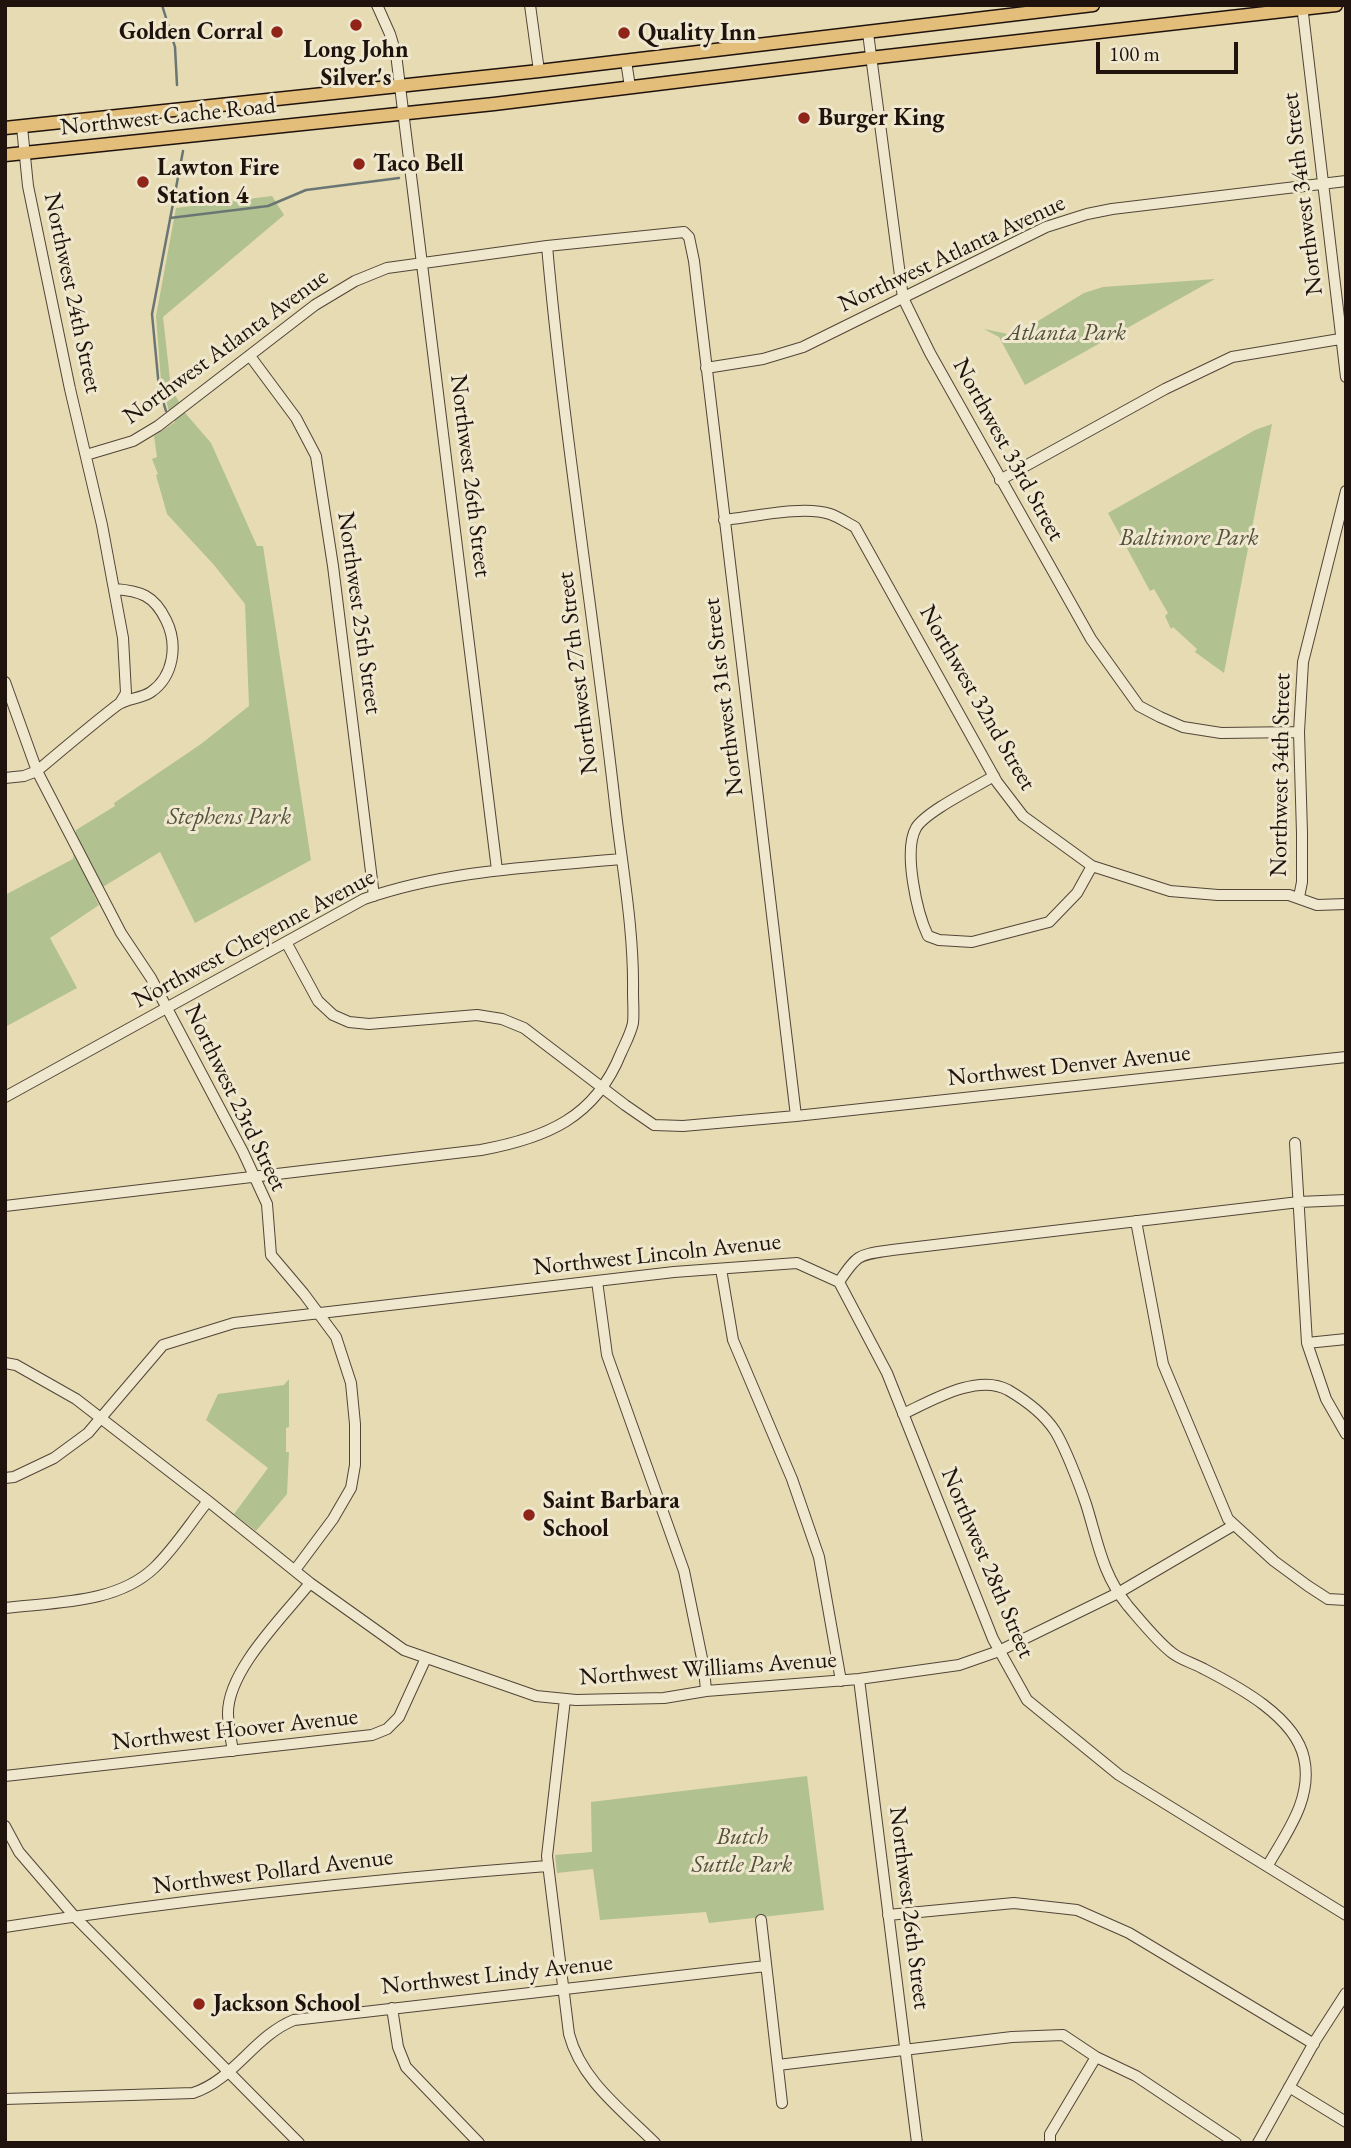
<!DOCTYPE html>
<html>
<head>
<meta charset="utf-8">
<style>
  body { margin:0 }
  #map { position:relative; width:1351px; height:2148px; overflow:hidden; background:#e6dbb3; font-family:"EB Garamond",serif }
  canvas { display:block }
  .frame { position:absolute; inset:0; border:7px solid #20130e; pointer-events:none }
  .scale { position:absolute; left:1096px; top:42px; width:142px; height:32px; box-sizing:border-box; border:4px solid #20130e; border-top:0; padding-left:9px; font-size:21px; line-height:24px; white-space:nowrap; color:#20130e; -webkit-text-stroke:5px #efe8ce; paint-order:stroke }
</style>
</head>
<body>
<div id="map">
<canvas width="1351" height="2148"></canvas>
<div class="frame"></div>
<div class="scale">100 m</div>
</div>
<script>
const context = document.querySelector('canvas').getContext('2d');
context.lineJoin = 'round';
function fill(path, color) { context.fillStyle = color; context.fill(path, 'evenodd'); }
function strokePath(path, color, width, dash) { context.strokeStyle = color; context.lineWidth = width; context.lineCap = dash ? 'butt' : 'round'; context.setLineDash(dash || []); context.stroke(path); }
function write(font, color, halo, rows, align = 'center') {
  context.font = font + ' "EB Garamond",serif'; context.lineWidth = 6; context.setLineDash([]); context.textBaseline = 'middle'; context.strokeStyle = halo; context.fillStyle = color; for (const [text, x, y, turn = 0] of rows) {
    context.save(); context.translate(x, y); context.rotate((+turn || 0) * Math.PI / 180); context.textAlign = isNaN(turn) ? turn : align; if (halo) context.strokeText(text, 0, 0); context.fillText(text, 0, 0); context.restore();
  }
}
fill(new Path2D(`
  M272,196L284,215L163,317L171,388L186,414L211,443L257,546H263L311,860L195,923L160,852L93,893L99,905L50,938L77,988L5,1027V895L73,859L76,830L115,806L114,803L201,744L249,706L245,604L214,565L167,514L156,475L158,474L152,459L157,457L154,436L175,422L169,411L161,381L156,316L176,208Z
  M1215,279L1025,385L999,337L984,329L1008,334L1020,332L1084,293L1103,287Z
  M1272,424L1224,673L1195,652L1197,649L1173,627L1171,629L1165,616L1168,613L1154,589L1150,591L1108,513L1255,430Z
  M289,1379V1427L286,1428V1452H289L287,1494L256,1531L234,1514L268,1468L206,1420L218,1394L284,1385Z
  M807,1776L824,1910L709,1923L706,1912L600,1920L593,1869L557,1873L555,1855L592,1852L591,1802Z`), '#b1c190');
strokePath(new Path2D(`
  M162,5L175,47L177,85
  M170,218L268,206L306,190L399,178
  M166,411L159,388L152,314L183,151`), '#6a7674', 2.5);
const minor = new Path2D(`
  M377,5L390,34L396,54L497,870
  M530,5L539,71
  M1302,5L1346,377
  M868,33L903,298L930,353L1091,639L1139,706L1160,717L1183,727L1221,733L1299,732
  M626,61L630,87
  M22,127L28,186L70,389L102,525L123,638L126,693L120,703
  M250,356L296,418L316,456L333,566L374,896
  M706,368L763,359L803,347L1046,227L1087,214L1112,209L1346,181
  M86,455L133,441L158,426L315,305L355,281L387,268L547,246L684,232L689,237L694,261L796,1116
  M1000,480L1165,389L1232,357L1346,338
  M724,520C752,517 804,505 830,514C839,517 847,523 855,527L997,782L1023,816L1092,866L1170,891L1218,895H1289L1317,905L1346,904
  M5,682L37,771L121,933L151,978L243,1152L267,1204L271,1255L304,1294L336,1337L351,1383L355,1424V1465L351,1488L333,1519L295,1570
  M994,776C976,787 925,812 916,828C903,851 917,913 928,936L939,940L972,942L1049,922L1077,893L1092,866
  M5,778L24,776L37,771C63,749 89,727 116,706C126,698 141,699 151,692C174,676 178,644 166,620C154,595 140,591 115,589
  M1299,897L1302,882V833L1299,732L1303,662L1346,491
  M286,942L318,1001L333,1015L349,1022L369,1024L477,1015L502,1019L524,1028L625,1105L654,1125L683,1126L796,1116L1346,1057
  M5,1097L364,899C447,870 535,867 621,859
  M1295,1143L1307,1343L1326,1399L1346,1434
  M5,1206L481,1150C546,1138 595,1118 621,1053C625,1044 631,1033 633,1023C634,1014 633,1002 633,992C634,932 623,872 616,813C595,624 564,436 547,246
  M1136,1221L1163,1364L1228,1519L1274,1561L1308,1586L1328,1599L1346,1600
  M721,1269L733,1340L792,1479L819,1557L841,1681
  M597,1281L607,1355L684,1571L704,1668L706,1691
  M839,1282L887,1373L993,1639L1027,1700L1119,1775L1346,1915
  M839,1282C858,1253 859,1255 892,1250L1299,1202L1346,1200
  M1307,1343L1346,1339
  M5,1363L16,1365L76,1399L208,1501L310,1583L404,1650L536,1696L576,1700L664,1698L706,1691L859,1679L959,1665L999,1651L1118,1593L1234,1525
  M903,1414C931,1401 977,1373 1008,1390C1025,1400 1044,1414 1055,1431C1065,1447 1080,1486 1086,1504C1098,1542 1102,1574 1128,1606C1141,1621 1156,1640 1171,1652C1180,1660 1194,1663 1204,1669C1239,1687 1295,1717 1304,1758C1313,1798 1287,1832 1268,1865
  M5,1478L14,1477L54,1458L88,1433L163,1345L234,1323L674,1272L797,1263L839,1282
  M5,1608C54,1602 116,1604 154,1568C174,1549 191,1522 208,1501
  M859,1679L917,2143
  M565,1699L547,1856L569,2034C581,2080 622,2110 655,2143
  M233,1751C231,1739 228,1726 228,1713C228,1670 283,1617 310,1583
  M5,1776L372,1735L387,1729L399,1717L426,1658
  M5,1826L19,1852L74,1916L299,2143
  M888,1915L1014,1903L1077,1910L1129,1933L1314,2044
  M761,1920L782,2103
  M5,1927C185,1899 366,1880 547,1866
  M392,2008L398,2047L406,2067L479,2143
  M778,2065L1012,2037L1063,2035L1096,2057L1136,2076L1236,2143
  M1289,2087L1346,2122
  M5,2099L193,2093C234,2080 254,2036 294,2020L766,1966
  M1050,2143V2134L1096,2057
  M1258,2143L1315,2041L1346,1993`);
const major = new Path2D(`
  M5,128L539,71L1093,5
  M5,155L494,104L870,58L1336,5`);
strokePath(minor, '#524537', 12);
strokePath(major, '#20130e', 15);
strokePath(minor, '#efe8ce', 10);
strokePath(major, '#e3be7a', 12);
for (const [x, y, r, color] of [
  [356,25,7,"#8f2418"],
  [277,32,7,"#8f2418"],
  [624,33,7,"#8f2418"],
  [804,118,7,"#8f2418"],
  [359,164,7,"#8f2418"],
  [143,182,7,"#8f2418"],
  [529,1515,7,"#8f2418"],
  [199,2004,7,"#8f2418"]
]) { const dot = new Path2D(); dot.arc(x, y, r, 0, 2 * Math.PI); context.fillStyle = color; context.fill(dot); strokePath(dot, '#efe8ce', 2.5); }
write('bold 24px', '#20130e', '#efe8ce', [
  ["Golden Corral",263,32,"right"],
  ["Quality Inn",638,33],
  ["Long John",356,50,"center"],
  ["Silver's",356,78,"center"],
  ["Burger King",818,118],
  ["Taco Bell",373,164],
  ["Lawton Fire",157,168],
  ["Station 4",157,196],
  ["Saint Barbara",543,1501],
  ["School",543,1529],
  ["Jackson School",213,2004]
], 'left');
write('24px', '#20130e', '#efe8ce', [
  ["Northwest Cache Road",168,117,-6],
  ["Northwest 34th Street",1303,194,-97],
  ["Northwest Atlanta Avenue",952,254,-25],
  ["Northwest 24th Street",72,293,78],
  ["Northwest Atlanta Avenue",226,347,-36],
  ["Northwest 33rd Street",1008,450,61],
  ["Northwest 26th Street",470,476,83],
  ["Northwest 25th Street",359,613,82],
  ["Northwest 27th Street",578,673,-97],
  ["Northwest 31st Street",724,697,-97],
  ["Northwest 32nd Street",977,698,60],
  ["Northwest 34th Street",1281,775,-89],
  ["Northwest Cheyenne Avenue",254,939,-28],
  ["Northwest Denver Avenue",1069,1066,-6],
  ["Northwest 23rd Street",235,1098,64],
  ["Northwest Lincoln Avenue",657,1255,-6],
  ["Northwest 28th Street",987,1563,67],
  ["Northwest Williams Avenue",708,1669,-4],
  ["Northwest Hoover Avenue",235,1730,-6],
  ["Northwest Pollard Avenue",273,1872,-7],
  ["Northwest 26th Street",909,1908,83],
  ["Northwest Lindy Avenue",497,1975,-6]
]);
write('italic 24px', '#53503c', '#efe8ce', [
  ["Atlanta Park",1066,333],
  ["Baltimore Park",1189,538],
  ["Stephens Park",229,817],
  ["Butch",742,1837],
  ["Suttle Park",742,1865]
]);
</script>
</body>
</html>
